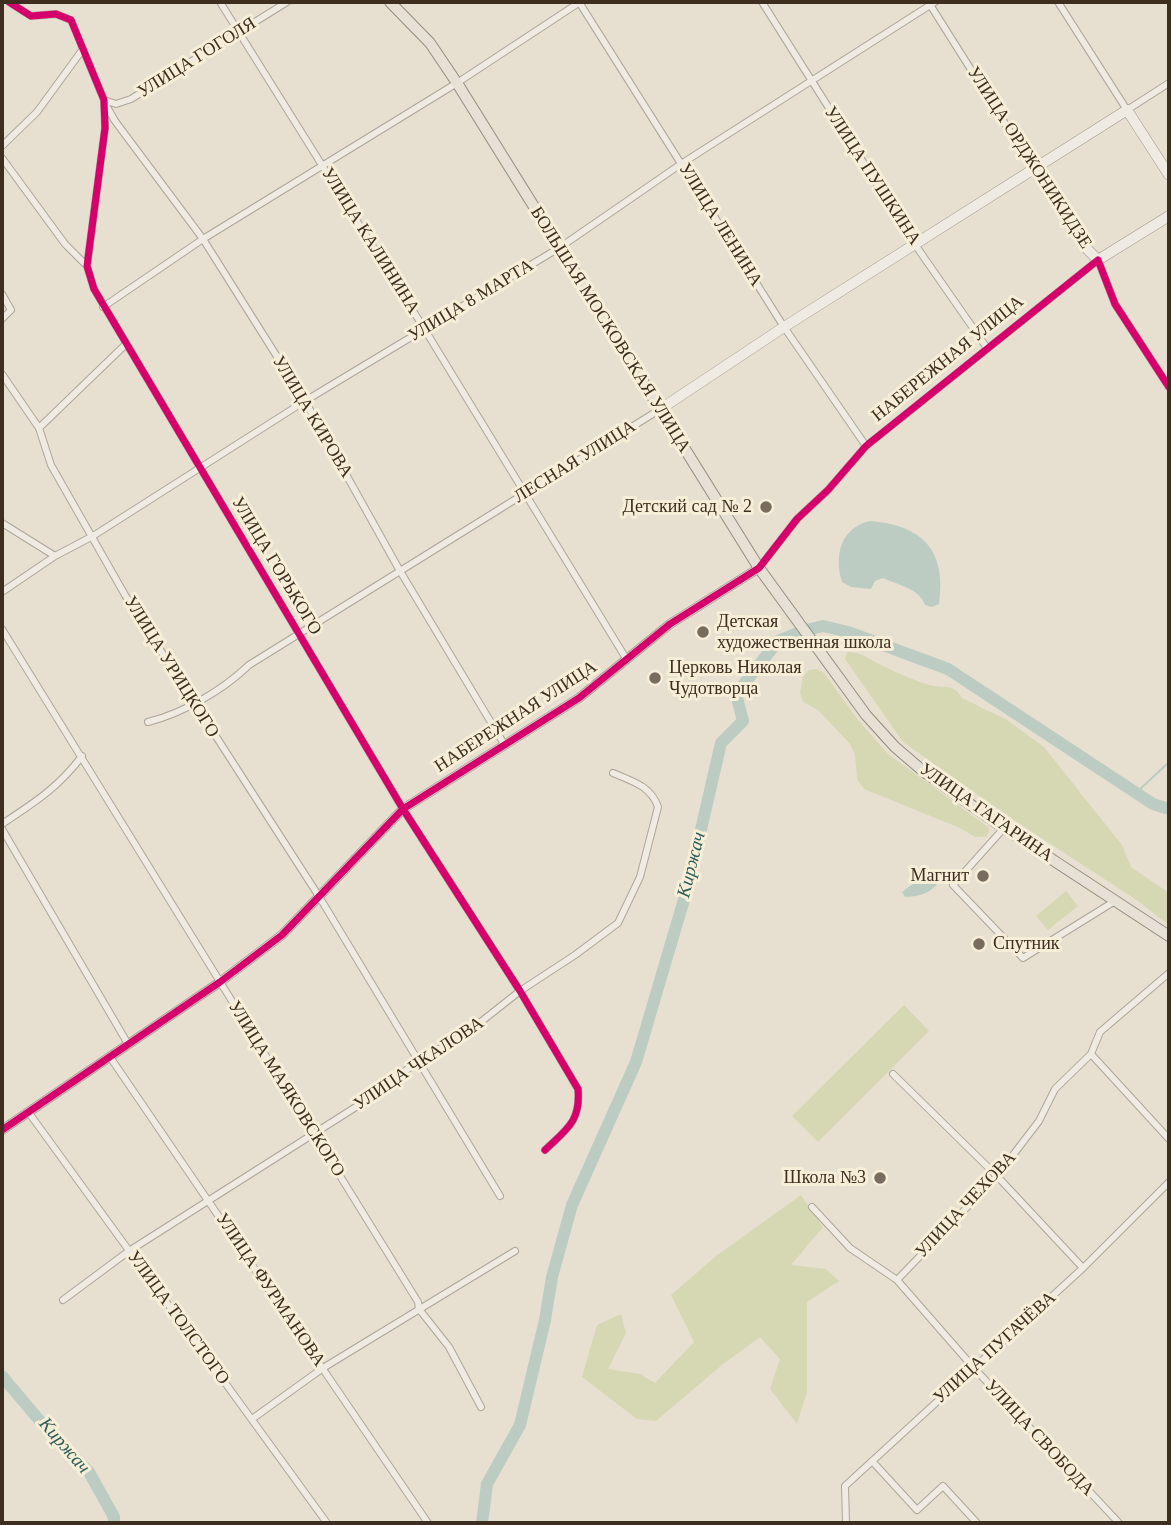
<!DOCTYPE html>
<html>
<head>
<meta charset="utf-8">
<style>
  body { margin:0 }
  #map { position:relative; width:1171px; height:1525px; overflow:hidden; background:#e7e0d1; font-family:"Times New Roman",serif }
  canvas { display:block }
  .frame { position:absolute; inset:0; border:4px solid #3d2e20; pointer-events:none }
</style>
</head>
<body>
<div id="map">
<canvas width="1171" height="1525"></canvas>
<div class="frame"></div>
</div>
<script>
const context = document.querySelector('canvas').getContext('2d');
context.lineJoin = 'round';
function fill(path, color) { context.fillStyle = color; context.fill(path, 'evenodd'); }
function strokePath(path, color, width, dash) { context.strokeStyle = color; context.lineWidth = width; context.lineCap = dash ? 'butt' : 'round'; context.setLineDash(dash || []); context.stroke(path); }
function write(font, color, halo, rows, align = 'center') {
  context.font = font + ' "Times New Roman",serif'; context.lineWidth = 6; context.setLineDash([]); context.textBaseline = 'middle'; context.strokeStyle = halo; context.fillStyle = color; for (const [text, x, y, turn = 0] of rows) {
    context.save(); context.translate(x, y); context.rotate((+turn || 0) * Math.PI / 180); context.textAlign = isNaN(turn) ? turn : align; if (halo) context.strokeText(text, 0, 0); context.fillText(text, 0, 0); context.restore();
  }
}
fill(new Path2D(`
  M847,652C861,652 865,657 877,663C888,669 922,684 934,686C948,688 953,684 962,698L1007,720L1044,747L1122,845L1131,867L1169,893V925L1138,901L1011,818L903,742L845,659Z
  M817,669L824,673L858,720L888,754L988,827L989,832L986,837H975L960,828L864,789L857,779L855,755L850,744L818,710L803,702L800,693L803,676L809,670Z
  M1066,891L1078,906L1048,930L1036,916Z
  M904,1005L929,1031L818,1142L792,1116Z
  M801,1195L823,1227L791,1265L826,1269L839,1281L807,1302V1392L797,1424L770,1389L780,1359L760,1337L722,1365L656,1421L637,1419L582,1377L597,1325L621,1314L626,1333L608,1369L640,1374L655,1383L694,1342L671,1295L716,1256Z`), '#d6d7b3');
fill(new Path2D(`
  M870,521C922,525 947,550 939,604L932,607L925,605C919,588 898,585 883,578L875,581L871,589L851,587L842,582C834,556 840,528 870,521Z
  M934,870L942,878C932,893 922,896 905,897L902,892L914,883L922,882L928,873Z`), '#bcccc2');
strokePath(new Path2D(`
  M1136,793L1169,762`), '#bcccc2', 2);
strokePath(new Path2D(`
  M2,1376L51,1434L89,1472L114,1517V1523
  M482,1523L487,1484L520,1425L545,1320L552,1277L572,1205L636,1062L688,886L721,743L743,721L736,694L778,641L802,631L823,626L848,632L948,669L1153,804L1169,809`), '#bcccc2', 12);
const minor = new Path2D(`
  M9,2L31,16L56,14L71,20L104,100L105,128L87,266L94,289L403,809L520,991L578,1089C581,1121 567,1129 545,1150
  M220,2L425,330L627,660
  M579,2L784,327L866,446
  M762,2L916,246L987,348
  M1058,2L1127,110L1169,83
  M929,3L1033,168
  M104,100L116,104L131,99L287,2
  M106,105L115,121L203,239L305,401L400,571L504,744
  M2,146L37,112L83,49
  M2,158L65,244L87,266
  M2,294L11,310L2,319
  M103,307L203,239L457,83L580,2
  M2,374L39,428L51,465L125,595L320,898L500,1196
  M39,428L125,345
  M2,523L55,556
  M759,568L797,519L828,490L866,446L1098,260L1115,304L1169,387
  M2,592L55,556L93,536L305,401L559,248L681,164L935,2
  M2,629L418,1302L419,1309L449,1347L481,1407
  M148,722C184,713 223,690 249,665L659,410
  M2,824C34,803 59,787 82,756
  M1004,828L953,885L1023,958L1115,901
  M2,829L128,1044
  M1091,1054L1169,1139
  M110,1057L428,1523
  M893,1074L997,1176L1083,1268
  M29,1113L327,1523
  M812,1207L850,1248L897,1280L973,1367L1119,1523
  M897,1280L997,1176L1039,1121L1055,1089L1091,1054L1100,1032L1169,973
  M63,1300L129,1251L370,1098L417,1062L468,1032L520,991L575,955L618,923L640,877L658,807C651,786 632,781 613,773
  M252,1419L323,1368L515,1251
  M872,1461L917,1510L943,1486L977,1523
  M846,1523L845,1486L1083,1268L1169,1182`);
const tertiary = new Path2D(`
  M2,1130L220,982L282,935L403,809L579,698L670,624L759,568`);
const secondary = new Path2D(`
  M1033,168L1086,248L1098,260L1169,216
  M659,410L784,327L1127,110L1169,175`);
const primary = new Path2D(`
  M390,2L430,43L457,83L759,568L866,715L895,747L923,771L1004,828L1169,936`);
strokePath(minor, '#ada599', 8);
strokePath(tertiary, '#ada599', 10);
strokePath(secondary, '#9c958a', 11);
strokePath(primary, '#928b80', 12);
strokePath(minor, '#efebe3', 6);
strokePath(tertiary, '#efebe3', 8);
strokePath(secondary, '#efebe3', 10);
strokePath(primary, '#e6e1d4', 10);
strokePath(new Path2D(`
  M9,2L31,16L56,14L71,20L104,100L105,128L87,266L94,289L403,809L520,991L578,1089C581,1121 567,1129 545,1150
  M2,1130L220,982L282,935L403,809L579,698L670,624L759,568L797,519L828,490L866,446L1098,260L1115,304L1169,387`), '#d6006c', 7);
for (const [x, y, r, color] of [
  [766,507,7,"#786c5e"],
  [703,632,7,"#786c5e"],
  [655,678,7,"#786c5e"],
  [983,876,7,"#786c5e"],
  [979,944,7,"#786c5e"],
  [880,1178,7,"#786c5e"]
]) { const dot = new Path2D(); dot.arc(x, y, r, 0, 2 * Math.PI); context.fillStyle = color; context.fill(dot); strokePath(dot, '#f7eed8', 2.5); }
write('18px', '#3d2e20', '#f7eed8', [
  ["УЛИЦА ГОГОЛЯ",197,58,-32],
  ["УЛИЦА ОРДЖОНИКИДЗЕ",1029,158,57],
  ["УЛИЦА ПУШКИНА",872,176,57],
  ["УЛИЦА ЛЕНИНА",720,225,58],
  ["УЛИЦА КАЛИНИНА",370,241,58],
  ["УЛИЦА 8 МАРТА",471,301,-31],
  ["БОЛЬШАЯ МОСКОВСКАЯ УЛИЦА",610,330,58],
  ["НАБЕРЕЖНАЯ УЛИЦА",948,359,-39],
  ["УЛИЦА КИРОВА",312,417,59],
  ["ЛЕСНАЯ УЛИЦА",575,462,-32],
  ["УЛИЦА ГОРЬКОГО",276,566,59],
  ["УЛИЦА УРИЦКОГО",171,667,58],
  ["НАБЕРЕЖНАЯ УЛИЦА",516,717,-33],
  ["УЛИЦА ГАГАРИНА",986,813,35],
  ["УЛИЦА ЧКАЛОВА",419,1064,-34],
  ["УЛИЦА МАЯКОВСКОГО",286,1089,58],
  ["УЛИЦА ЧЕХОВА",966,1205,-47],
  ["УЛИЦА ФУРМАНОВА",270,1290,56],
  ["УЛИЦА ТОЛСТОГО",178,1318,54],
  ["УЛИЦА ПУГАЧЁВА",995,1348,-42],
  ["УЛИЦА СВОБОДА",1039,1438,47]
]);
write('18px', '#3d2e20', '#f7eed8', [
  ["Детский сад № 2",752,507],
  ["Детская",717,622,"left"],
  ["художественная школа",717,643,"left"],
  ["Церковь Николая",669,668,"left"],
  ["Чудотворца",669,689,"left"],
  ["Магнит",969,876],
  ["Спутник",993,944,"left"],
  ["Школа №3",866,1178]
], 'right');
write('italic 19px', '#2f5d5a', '#f7eed8', [
  ["Киржач",692,865,-76],
  ["Киржач",64,1446,49]
]);
</script>
</body>
</html>
